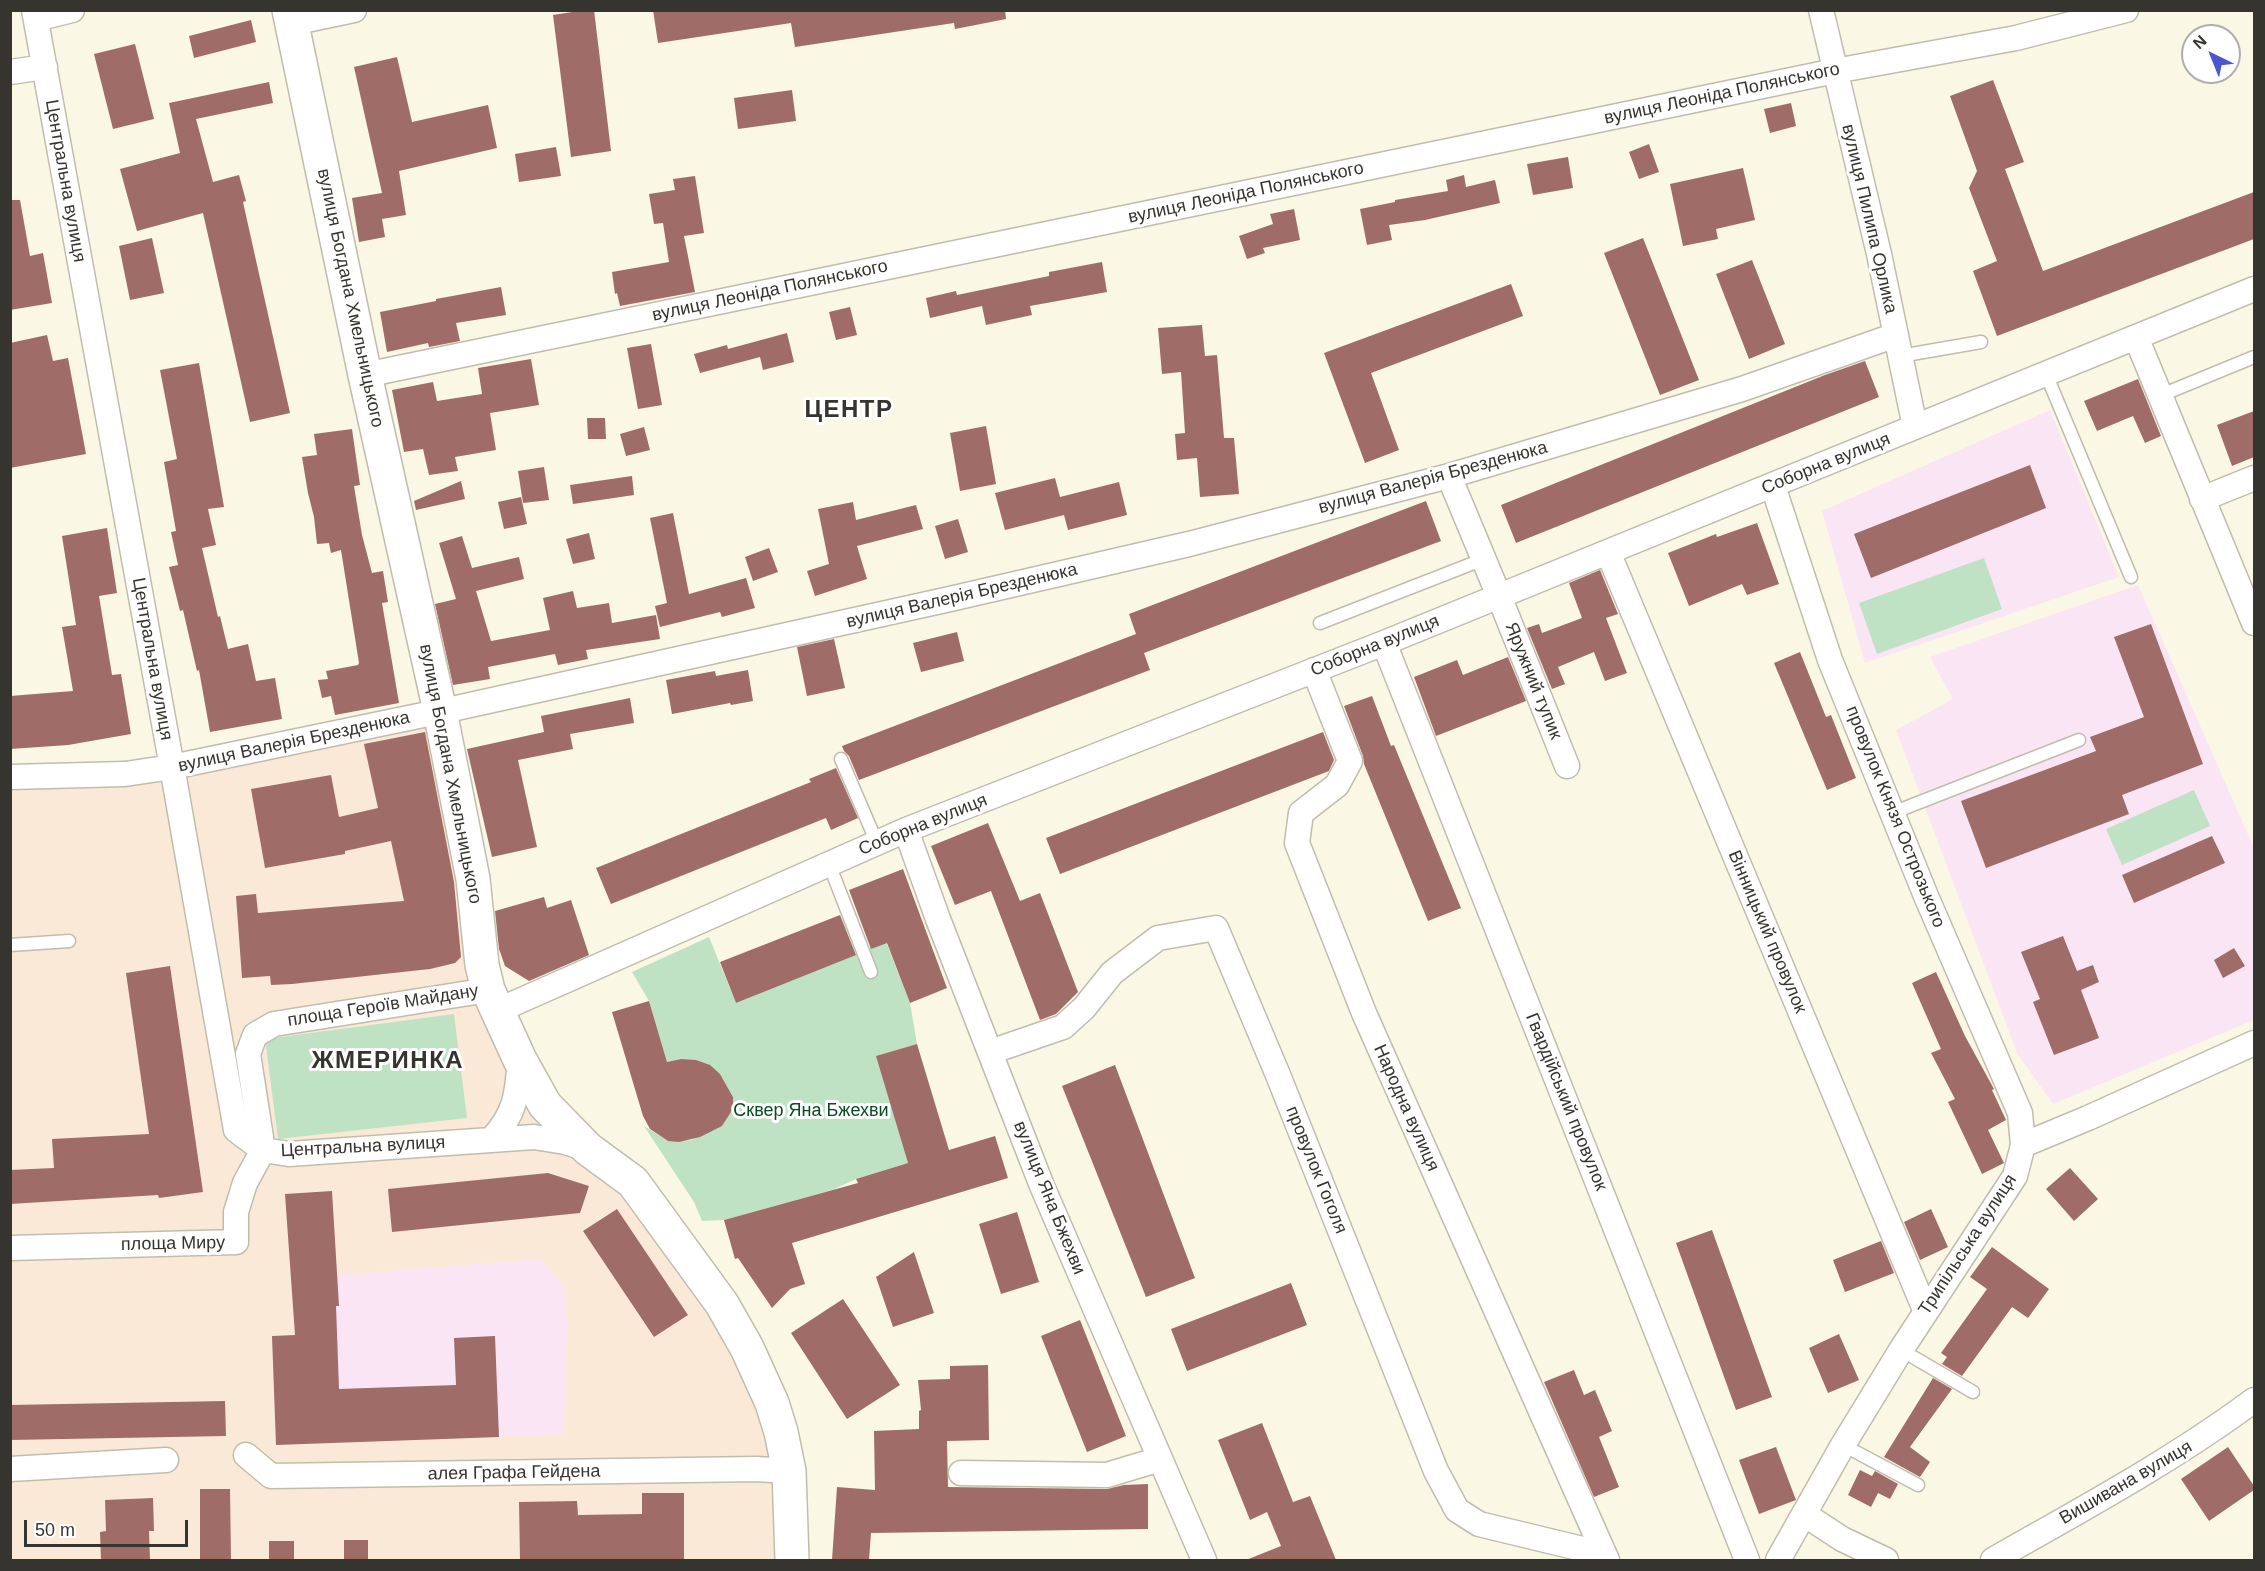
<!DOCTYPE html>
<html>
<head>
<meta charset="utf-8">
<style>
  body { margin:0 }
  #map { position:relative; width:2265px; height:1571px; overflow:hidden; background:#fbf7e5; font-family:Helvetica,sans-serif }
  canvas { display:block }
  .frame { position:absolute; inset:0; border:12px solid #36342e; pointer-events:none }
  .north { position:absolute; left:2181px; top:24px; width:60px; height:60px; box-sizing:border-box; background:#fff; border:2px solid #afaeab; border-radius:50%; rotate:317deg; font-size:16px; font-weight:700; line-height:24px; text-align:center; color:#36342e }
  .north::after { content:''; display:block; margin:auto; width:21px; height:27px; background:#4a57cd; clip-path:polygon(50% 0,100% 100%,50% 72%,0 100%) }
  .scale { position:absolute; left:24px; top:1520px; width:164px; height:27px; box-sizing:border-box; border:3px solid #36342e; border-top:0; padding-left:8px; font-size:18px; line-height:21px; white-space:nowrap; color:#36342e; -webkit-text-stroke:4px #fff; paint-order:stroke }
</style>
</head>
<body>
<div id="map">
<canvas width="2265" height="1571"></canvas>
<div class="frame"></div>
<div class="north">N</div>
<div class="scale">50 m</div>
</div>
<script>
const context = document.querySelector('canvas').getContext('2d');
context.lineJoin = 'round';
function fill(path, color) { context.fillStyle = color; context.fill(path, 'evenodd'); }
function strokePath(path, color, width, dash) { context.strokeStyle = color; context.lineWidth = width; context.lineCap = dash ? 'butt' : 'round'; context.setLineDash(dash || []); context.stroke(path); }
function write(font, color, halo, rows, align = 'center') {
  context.font = font + ' Helvetica,sans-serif'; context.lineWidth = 6; context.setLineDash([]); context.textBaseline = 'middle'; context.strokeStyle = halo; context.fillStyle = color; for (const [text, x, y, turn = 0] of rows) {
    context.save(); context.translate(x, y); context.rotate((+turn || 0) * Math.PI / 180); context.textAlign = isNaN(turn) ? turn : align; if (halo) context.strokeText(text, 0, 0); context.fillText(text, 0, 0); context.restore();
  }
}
fill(new Path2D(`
  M440,711L482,965L588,1149L747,1348L792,1560H11L10,777L125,774Z`), '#fbe9d8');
fill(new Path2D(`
  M2050,410L2119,577L1865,663L1822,511Z
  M2138,585L2254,848V1020L2053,1104L2017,1053L1896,730L1953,699L1930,657Z
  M542,1259L564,1288L567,1324L564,1434L276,1445L272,1336L295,1335L293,1310L339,1306L337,1275Z`), '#fae5f5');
fill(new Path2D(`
  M1984,558L2002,609L1877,654L1859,603Z
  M2194,790L2210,826L2122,865L2106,829Z
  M709,937L736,1003L886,942L910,1003L917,1044L877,1056L908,1163L856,1179L832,1190L724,1220L702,1221L694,1202L644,1126L668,1141L691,1140L722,1126L733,1109V1097L720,1074L681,1059L667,1062L649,1001L632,972Z
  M454,1014L467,1118L278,1139L265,1039Z`), '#bee2c3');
fill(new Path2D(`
  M585,10H594L611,151L571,157L553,15Z
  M653,10H1005L1006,19L955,29L954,23L795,47L791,23L658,43Z
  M251,20L256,42L194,58L189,36Z
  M135,44L154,119L113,129L94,54Z
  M397,57L412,122L488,105L497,148L399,171L406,215L382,219L385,237L359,242L352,198L382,193L354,67Z
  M1993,80L2024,162L2005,169L2043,271L2254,192V239L1997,336L1973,271L1997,261L1969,188L1977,171L1950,96Z
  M269,82L273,103L196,119L213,182L239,175L246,201L243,202L290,413L250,422L203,213L137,231L120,169L180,153L169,103Z
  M792,90L796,121L738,129L734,98Z
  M1791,103L1796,126L1770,133L1764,109Z
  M1649,144L1659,172L1639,179L1629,152Z
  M556,147L561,176L519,182L515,154Z
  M1568,157L1573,188L1533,195L1527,164Z
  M1743,168L1755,220L1716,229L1718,239L1683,246L1670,184Z
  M1464,175L1466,187L1495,180L1500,203L1425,220L1389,225L1392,240L1367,245L1360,209L1395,202V200L1448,191L1446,180Z
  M695,176L704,233L684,236L695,292L620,306L617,293L615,294L612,272L669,262L663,223L654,224L649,194L675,190L673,179Z
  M10,200H20L30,256L43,253L52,303L10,310Z
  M1294,209L1300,240L1263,248L1265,253L1247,259L1239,236L1273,224L1270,214Z
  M152,238L164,293L130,300L119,246Z
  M1643,238L1699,380L1660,395L1604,253Z
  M1752,260L1785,344L1749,359L1716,274Z
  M1102,262L1107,292L1030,306L1032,315L986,325L982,306L930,318L926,298L956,291L957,295L1049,276V272Z
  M1511,284L1523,316L1371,373L1399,450L1365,463L1324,353Z
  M501,287L506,315L456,323L460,341L429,347L428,343L387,352L380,312L436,301V299Z
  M850,307L857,335L836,340L829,312Z
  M1202,325L1205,356L1217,355L1224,438H1234L1239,494L1200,497L1197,458L1177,460L1175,434L1185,433L1181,372L1162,374L1158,328Z
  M787,333L794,362L763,370L760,357L700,373L694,354L727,345L728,349Z
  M47,335L53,361L68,358L86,454L10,468V343Z
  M651,344L662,405L638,409L627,348Z
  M531,359L539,405L490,413L496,450L455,457L458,471L429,475L423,449L404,452L392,390L433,382L437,401L482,394L478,368Z
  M1865,361L1879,397L1516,543L1501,505L1825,375Z
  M199,363L224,507L208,509L216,545L202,548L218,617L220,616L228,649L248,644L256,681L275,678L282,719L210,732L199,670L197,671L183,610L180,611L169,567L178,565L171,532L176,531L164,462L177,459L160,370Z
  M2138,379L2161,436L2145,443L2133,416L2097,431L2084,401Z
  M2254,411V457L2232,466L2217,425Z
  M587,418H605L606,439H588Z
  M986,426L996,484L960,491L950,433Z
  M644,427L650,450L626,456L620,434Z
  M352,429L360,485L354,486L362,535L372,573L383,571L388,602L382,603L399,703L335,715L331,696L322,698L318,680L328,679L326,671L358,665L359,663L341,550L331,553L329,543L317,544L314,517L308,493L302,457L317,455L314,434Z
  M2030,465L2046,508L1871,578L1854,534Z
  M544,467L549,500L523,503L518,471Z
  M632,476L634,495L573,504L570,485Z
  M1055,478L1060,497L1119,482L1127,515L1068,530L1064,515L1005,530L995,493Z
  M461,481L465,499L416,510L414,501Z
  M521,497L527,524L504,529L498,502Z
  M1426,501L1441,541L1144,653L1150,670L859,780L849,756L844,751L842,746L1136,634L1129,614Z
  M853,502L856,520L916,505L923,529L857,546L867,579L815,596L807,571L829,564L818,509Z
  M673,513L689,594L746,578L755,608L722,617L720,612L660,627L655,606L667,603L650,518Z
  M958,519L968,552L945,559L935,526Z
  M1757,523L1779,584L1747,595L1742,584L1689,606L1668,553L1716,534L1717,537Z
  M107,528L117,593L99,596L112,675L121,674L131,734L68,745L10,749V696L73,691L62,627L76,625L62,536Z
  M589,533L595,559L573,564L566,539Z
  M462,536L472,568L519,557L524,579L476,591L491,641L550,630L543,598L573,591L577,608L609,603L612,623L656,615L660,639L586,650L588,659L558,665L555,654L488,667L490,679L453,685L435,604L456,599L439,543Z
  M769,548L778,572L753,581L745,557Z
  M1600,570L1618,614L1606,618L1627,673L1605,681L1594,652L1558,667L1565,684L1552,689L1527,628L1539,624L1542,633L1582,618L1569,583Z
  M2151,624L2203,764L2122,795L2129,814L1986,868L1961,801L2096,751L2090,737L2144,717L2114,637Z
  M957,632L964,661L921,672L913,643Z
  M834,639L845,688L807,696L797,647Z
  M1800,652L1826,717L1831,715L1856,778L1827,790L1774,663Z
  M1508,657L1526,701L1436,736L1414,677L1457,660L1463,675Z
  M748,670L753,701L731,705L730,703L672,714L666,680L715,671L716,676Z
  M1372,696L1391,746L1394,745L1461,908L1428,921L1364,764L1363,756L1344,706Z
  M630,698L634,723L570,734L573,749L518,760L537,847L492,857L467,749L544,732L541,716Z
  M425,732L454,882L461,957L455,963L430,969L292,984L271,985L270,976L242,978L236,896L256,894L258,913L404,901L391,841L345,851V854L265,868L251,789L331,775L339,817L378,808L364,744Z
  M1323,732L1334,760L1329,771L1060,874L1046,838Z
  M836,768L858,818L831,830L826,818L611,904L596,868L811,782L809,779Z
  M988,823L1020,901L1040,893L1078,992L1056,1014L1040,1020L991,891L955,905L931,846Z
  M2212,836L2225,863L2134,903L2122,875Z
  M903,869L947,988L910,1003L887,943L871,949L849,890Z
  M544,897L547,908L571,900L589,955L529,981L505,966L499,949L495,911Z
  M840,915L856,955L736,1003L720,962Z
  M2063,936L2077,971L2093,965L2099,982L2081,990L2099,1038L2054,1055L2033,1002L2040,999L2021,952Z
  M2234,948L2245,966L2223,978L2214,960Z
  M170,966L203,1192L159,1198L158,1195L10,1204V1170L54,1168L52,1139L149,1134L126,973Z
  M1936,972L1965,1036L1994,1089L1992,1090L2006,1120L1988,1130L2004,1163L1982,1174L1948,1102L1955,1099L1931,1053L1941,1049L1912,983Z
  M649,1001L667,1062L681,1059L696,1060L710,1065L720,1074L733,1097V1109L722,1126L700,1137L679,1142L668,1141L650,1129L643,1116L612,1012Z
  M917,1044L949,1150L995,1136L1008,1178L792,1243L805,1284L790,1289L772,1308L738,1258L735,1259L724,1220L858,1183L856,1179L908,1163L876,1056Z
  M1115,1065L1195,1278L1146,1297L1062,1086Z
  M2070,1168L2098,1199L2074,1221L2046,1189Z
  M548,1173L589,1186L580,1213L392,1232L388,1189Z
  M332,1191L339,1306H336L339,1389L456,1385L454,1338L495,1336L499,1437L276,1445L272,1336L295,1335L285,1194Z
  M617,1209L688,1315L654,1337L583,1231Z
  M1931,1209L1948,1247L1920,1260L1904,1222Z
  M1017,1212L1039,1282L1001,1294L979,1224Z
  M1712,1230L1772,1397L1736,1410L1676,1243Z
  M1881,1241L1894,1273L1845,1292L1833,1260Z
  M1992,1247L2049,1289L2028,1318L2012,1307L1962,1376L1942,1364L1947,1357L1941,1353L1987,1289L1970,1277Z
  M914,1252L934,1313L893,1327L876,1277Z
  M1291,1283L1307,1325L1187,1371L1171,1329Z
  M843,1299L900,1385L847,1419L791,1333Z
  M1080,1320L1126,1436L1087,1452L1041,1336Z
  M1839,1334L1859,1380L1828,1393L1809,1348Z
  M988,1365L989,1440L947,1441L948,1487L1107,1489L1124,1485L1148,1484V1529L871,1533L869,1560H832L837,1487L875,1490L874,1431L919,1429V1411L921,1410L918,1380L950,1379V1366Z
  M1574,1370L1584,1395L1595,1390L1612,1431L1599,1437L1619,1487L1594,1497L1544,1382Z
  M1933,1378L1952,1389L1910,1447L1930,1462L1920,1477L1884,1457Z
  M225,1401L226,1436L10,1440V1405Z
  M1262,1423L1293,1502L1310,1496L1336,1560H1246L1281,1546L1267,1512L1250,1520L1218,1440Z
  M1776,1447L1796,1500L1759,1514L1739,1460Z
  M2228,1447L2254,1486V1490L2209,1521L2181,1479Z
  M1860,1470L1872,1476L1875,1471L1898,1484L1890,1499L1878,1493L1871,1507L1848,1495Z
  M200,1489H230L231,1560H200Z
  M642,1493H684V1560H520L519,1502L577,1501L578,1515L642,1514Z
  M153,1498L154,1531H149L150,1560H101L100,1532L106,1531L105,1500Z
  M344,1540H368V1560H344Z
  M269,1541H294V1560H269Z`), '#a06c67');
const lane = new Path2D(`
  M1900,356L1981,342
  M2046,374L2131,577
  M2159,396L2254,357
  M1320,623L1484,559
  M841,759L877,843
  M1892,813L2079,740
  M829,864L871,972
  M10,945L69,941
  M1901,1350L1973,1392
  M1843,1445L1918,1485`);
const street = new Path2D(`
  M34,10L174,778L236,1130L263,1150L289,1154L534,1137L565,1142L587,1149
  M1821,10L1879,254L1915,427
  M36,19L72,10
  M292,23L354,10
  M10,72L45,67
  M2136,337L2254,623
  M365,375L1835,71L2016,38L2126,10
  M1449,476L1499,596L1567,766
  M1773,486L1830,660L1926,896L2020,1113L2023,1145L2015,1176L1901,1350L1843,1445L1778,1560
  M2202,499L2254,478
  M1608,552L1926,1312
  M1384,643L1747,1560
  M1314,670L1350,761L1337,785L1301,813L1297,843L1364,1013L1607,1560
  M10,777L125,774L172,767L452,709L950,599L1189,544L1449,476L1742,389L1896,335
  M906,830L938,919L1042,1186L1204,1560
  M499,1010L906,830L1384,643L2254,289
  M990,1052L1063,1027L1084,1008L1112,973L1158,938L1216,928L1278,1075L1436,1471L1457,1510L1479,1524L1603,1554
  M492,1139C516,1113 517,1094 520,1060
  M2023,1145L2088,1118L2254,1043
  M10,1248L236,1242V1212L245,1183L263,1150L248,1054L255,1035L274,1024L488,990
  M246,1455L271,1476L756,1469L789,1471
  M10,1469L166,1460
  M961,1473L1107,1475L1160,1459
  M1804,1514L1842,1539L1886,1560
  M1993,1560C2082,1509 2172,1461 2254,1400`);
const secondary = new Path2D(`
  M289,10L365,375L440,711L473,879L482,965L488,990L520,1060L545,1105L588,1149L633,1182L722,1304L747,1348L772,1403L781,1432L789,1471L792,1560`);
strokePath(lane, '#c1bdad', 15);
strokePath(street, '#c1bdad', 27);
strokePath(secondary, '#c1bdad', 36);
strokePath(lane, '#fff', 12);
strokePath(street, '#fff', 24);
strokePath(secondary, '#fff', 33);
write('18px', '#36342e', '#fff', [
  ["вулиця Леоніда Полянського",1722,94,-12],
  ["Центральна вулиця",65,181,80],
  ["вулиця Леоніда Полянського",1246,193,-12],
  ["вулиця Пилипа Орлика",1869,219,77],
  ["вулиця Леоніда Полянського",770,291,-12],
  ["вулиця Богдана Хмельницького",350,298,78],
  ["Соборна вулиця",1826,464,-22],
  ["вулиця Валерія Брезденюка",1433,478,-15],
  ["вулиця Валерія Брезденюка",962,596,-13],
  ["Соборна вулиця",1375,646,-22],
  ["Центральна вулиця",152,659,80],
  ["Яружний тупик",1533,681,68],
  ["вулиця Валерія Брезденюка",294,742,-12],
  ["вулиця Богдана Хмельницького",450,774,79],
  ["провулок Князя Острозького",1895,817,68],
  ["Соборна вулиця",923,825,-22],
  ["Вінницький провулок",1767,932,67],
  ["площа Героїв Майдану",383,1006,-9],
  ["Гвардійський провулок",1566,1102,68],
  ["Народна вулиця",1406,1108,66],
  ["Центральна вулиця",363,1147,-3],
  ["провулок Гоголя",1316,1170,68],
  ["вулиця Яна Бжехви",1049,1198,68],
  ["площа Миру",173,1244,-1],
  ["Трипільська вулиця",1968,1245,-57],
  ["алея Графа Гейдена",514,1473,-1],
  ["Вишивана вулиця",2126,1483,-30]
]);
write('18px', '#074c20', '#fff', [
  ["Сквер Яна Бжехви",811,1111]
]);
context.letterSpacing = '1.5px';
write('bold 24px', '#36342e', '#fff', [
  ["ЦЕНТР",849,410],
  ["ЖМЕРИНКА",388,1061]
]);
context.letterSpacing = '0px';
</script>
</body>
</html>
